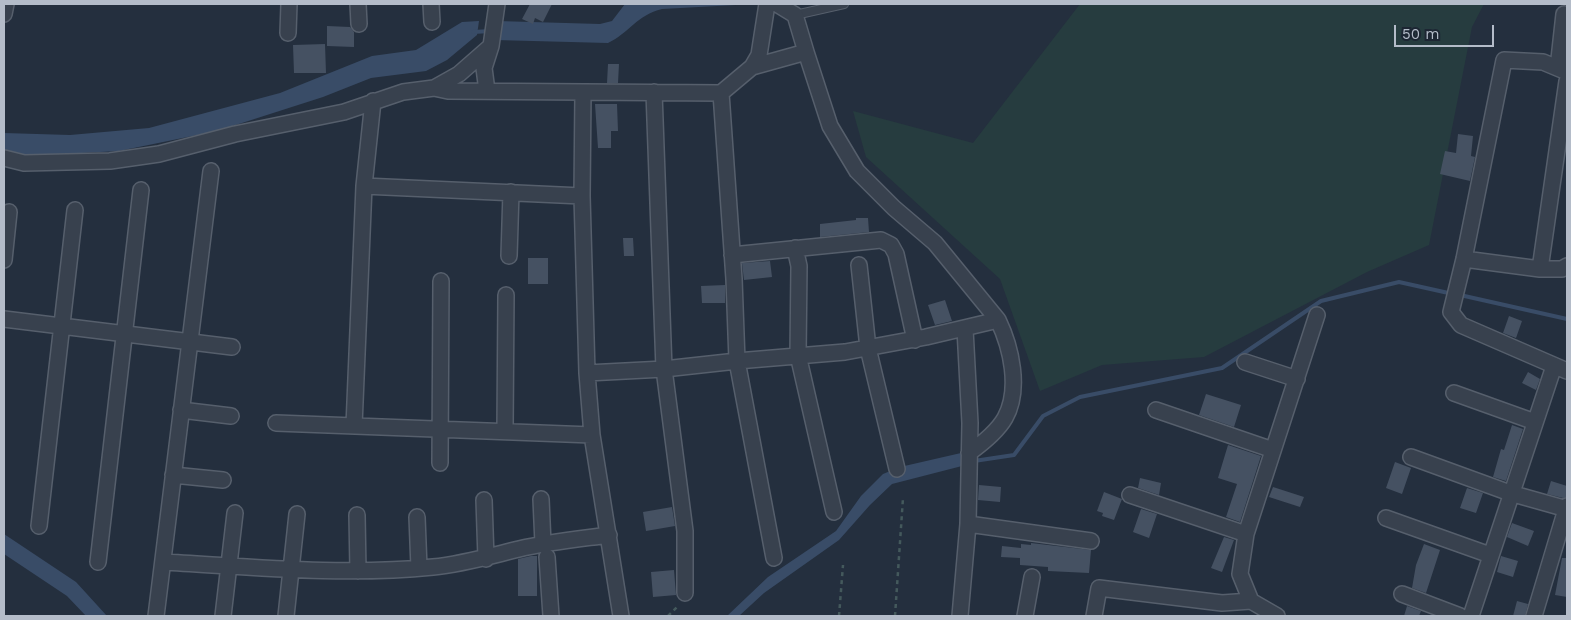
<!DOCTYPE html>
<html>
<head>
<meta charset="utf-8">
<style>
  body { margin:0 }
  #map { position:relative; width:1571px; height:620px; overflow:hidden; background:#242f3e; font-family:"Work Sans",sans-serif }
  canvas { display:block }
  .frame { position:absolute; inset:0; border:5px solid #b4bcc9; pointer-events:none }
  .scale { position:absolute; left:1394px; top:25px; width:100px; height:22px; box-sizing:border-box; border:2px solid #b4bcc9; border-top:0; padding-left:6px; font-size:15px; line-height:18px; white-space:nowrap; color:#b4bcc9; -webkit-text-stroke:4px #1d2633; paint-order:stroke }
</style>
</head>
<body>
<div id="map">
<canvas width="1571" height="620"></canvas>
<div class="frame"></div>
<div class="scale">50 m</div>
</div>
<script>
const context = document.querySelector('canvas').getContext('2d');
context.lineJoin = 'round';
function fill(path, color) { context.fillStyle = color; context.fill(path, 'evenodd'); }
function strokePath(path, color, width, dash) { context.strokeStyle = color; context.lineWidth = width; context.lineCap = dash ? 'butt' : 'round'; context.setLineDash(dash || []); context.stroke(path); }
fill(new Path2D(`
  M1080,4H1484L1472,27L1429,245L1367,272L1204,357L1102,365L1040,391L1000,279L866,157L853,111L973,143Z`), '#263c3f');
fill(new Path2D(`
  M625,4H754L662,9C637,15 629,33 608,43L495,40L497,21L600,24L612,21Z
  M479,21L477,35L447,60L426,71L371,78L323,97L217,131L119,151L26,156L4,152V133L70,135L149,128L280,93L372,56L416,50L462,22Z
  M961,453L962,466L892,484L870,505L839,540L764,593L739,616H727L768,577L836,531L861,496L883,474L900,467Z
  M4,534L76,582L107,616H86L67,596L4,554Z`), '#394c67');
strokePath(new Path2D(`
  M473,32L491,31
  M1460,295L1567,319
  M974,461L1014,455L1043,416L1080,397L1222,368L1321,301L1399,282L1453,294`), '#394c67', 4);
fill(new Path2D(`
  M530,4H552L543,22L535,18L533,24L522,19Z
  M327,26L350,27L354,32V47L327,46Z
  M325,44L326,73H294L293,45Z
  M608,64H619L618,83H607Z
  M595,104H617L618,131H611V148H598Z
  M1458,134L1473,136L1471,156L1475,157L1470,181L1440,174L1445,151L1456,153Z
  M856,218H868L869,232L820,237V224L856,220Z
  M623,238H633L634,256H624Z
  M528,258H548V284H528Z
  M770,261L772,277L744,280L742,263Z
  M725,285V303H702L701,286Z
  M945,300L952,321L935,325L928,305Z
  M1509,316L1522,321L1516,338L1503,333Z
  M1528,372L1540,379L1536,390L1522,383Z
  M1206,394L1241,405L1234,427L1199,415Z
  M1512,425L1523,429L1506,481L1493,477L1501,449L1504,450Z
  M1228,445L1261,456L1240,522L1226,517L1237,484L1218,478Z
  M1395,462L1411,468L1402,494L1386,488Z
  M1140,478L1161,483L1159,495L1138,488Z
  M1551,481L1567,486V497L1563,498L1547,494Z
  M979,485L1001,487L1000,502L978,500Z
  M1273,487L1304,497L1300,507L1269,497Z
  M1467,488L1483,493L1476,513L1460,508Z
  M1104,492L1122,499L1114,520L1102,516L1103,513L1097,511Z
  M672,507L675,526L646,531L643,512Z
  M1141,509L1157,514L1149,538L1133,532Z
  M1512,523L1534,531L1528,546L1507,537Z
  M1224,537L1234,540L1222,572L1211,568Z
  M1031,543L1091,550L1089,573L1048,571V567L1020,565V558L1001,557L1002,546L1021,548V544L1031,545Z
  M1424,544L1440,550L1426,593L1412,588L1416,565Z
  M531,556H537V596H518V559Z
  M1501,556L1518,561L1513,577L1497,572Z
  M1562,558H1567V597L1555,595Z
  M674,570L676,595L653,597L651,572Z
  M1517,601L1528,604L1525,616H1513Z
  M1407,606L1421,611L1419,616H1404Z`), '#455162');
const lane = new Path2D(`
  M795,15L844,4`);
const street = new Path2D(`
  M358,4L359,24
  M431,4L432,22
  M767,4L759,55L752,67L721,93L734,279L737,361L774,558
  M777,4L795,15L806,52
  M4,14L6,4
  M288,33L289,4
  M752,67L806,52L830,126L857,171L894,208L935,243L998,320
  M1558,68L1564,14
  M1567,72L1543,62L1504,60L1464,259L1451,312L1461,325L1567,371
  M434,88L448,91L721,93
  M487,91L484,68L491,46L497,4
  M583,92L582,196L587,373L592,435L621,616
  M654,92L664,369L685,531V593
  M4,158L24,163L110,161L159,154L235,134L344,112L403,92L434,88L459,74L491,46
  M364,186L582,196
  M795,248L799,266L798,355L834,512
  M732,255L881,240L891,245L896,254L915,340
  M509,256L511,192
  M1464,259L1540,269L1567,81
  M4,260L9,212
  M859,265L868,348L897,469
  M1540,269H1562L1567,266
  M4,319L232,347
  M1245,362L1297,379
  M587,373L664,369L737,361L845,352L926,337L998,320C1011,347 1021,389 1005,418C997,432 983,443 969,453
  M1454,393L1535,422
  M181,410L231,416
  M1156,410L1273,450
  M276,423L592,435
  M354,426L364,186L373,101
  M505,430L506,295
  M1411,457L1510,493L1567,509
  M440,463L441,281
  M173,475L223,480
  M1130,495L1246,534
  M541,499L543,544
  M484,500L486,559
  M357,515L358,571
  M417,517L419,568
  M1386,518L1490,555
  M968,524L1091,541
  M39,526L75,210
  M547,557L551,616
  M98,562L141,190
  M163,562C253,567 343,576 433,567C463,564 490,556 519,549C548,542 579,539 609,535
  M1402,594L1460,616
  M156,616L211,171
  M223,616L235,513
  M286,616L297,514
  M960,616L968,524L970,423L965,329
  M1025,616L1032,577
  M1094,616L1099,588L1222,603L1251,601
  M1277,616L1251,601L1240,574L1246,534L1317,315
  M1471,616L1554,366
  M1534,616L1567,506`);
strokePath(lane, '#565f6c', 10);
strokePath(street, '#565f6c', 18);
strokePath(new Path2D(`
  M668,616L679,605
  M839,616L843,565
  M895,616L903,498`), '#44595c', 2.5, [4, 4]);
strokePath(lane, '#38414e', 8);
strokePath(street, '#38414e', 15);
</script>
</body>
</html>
